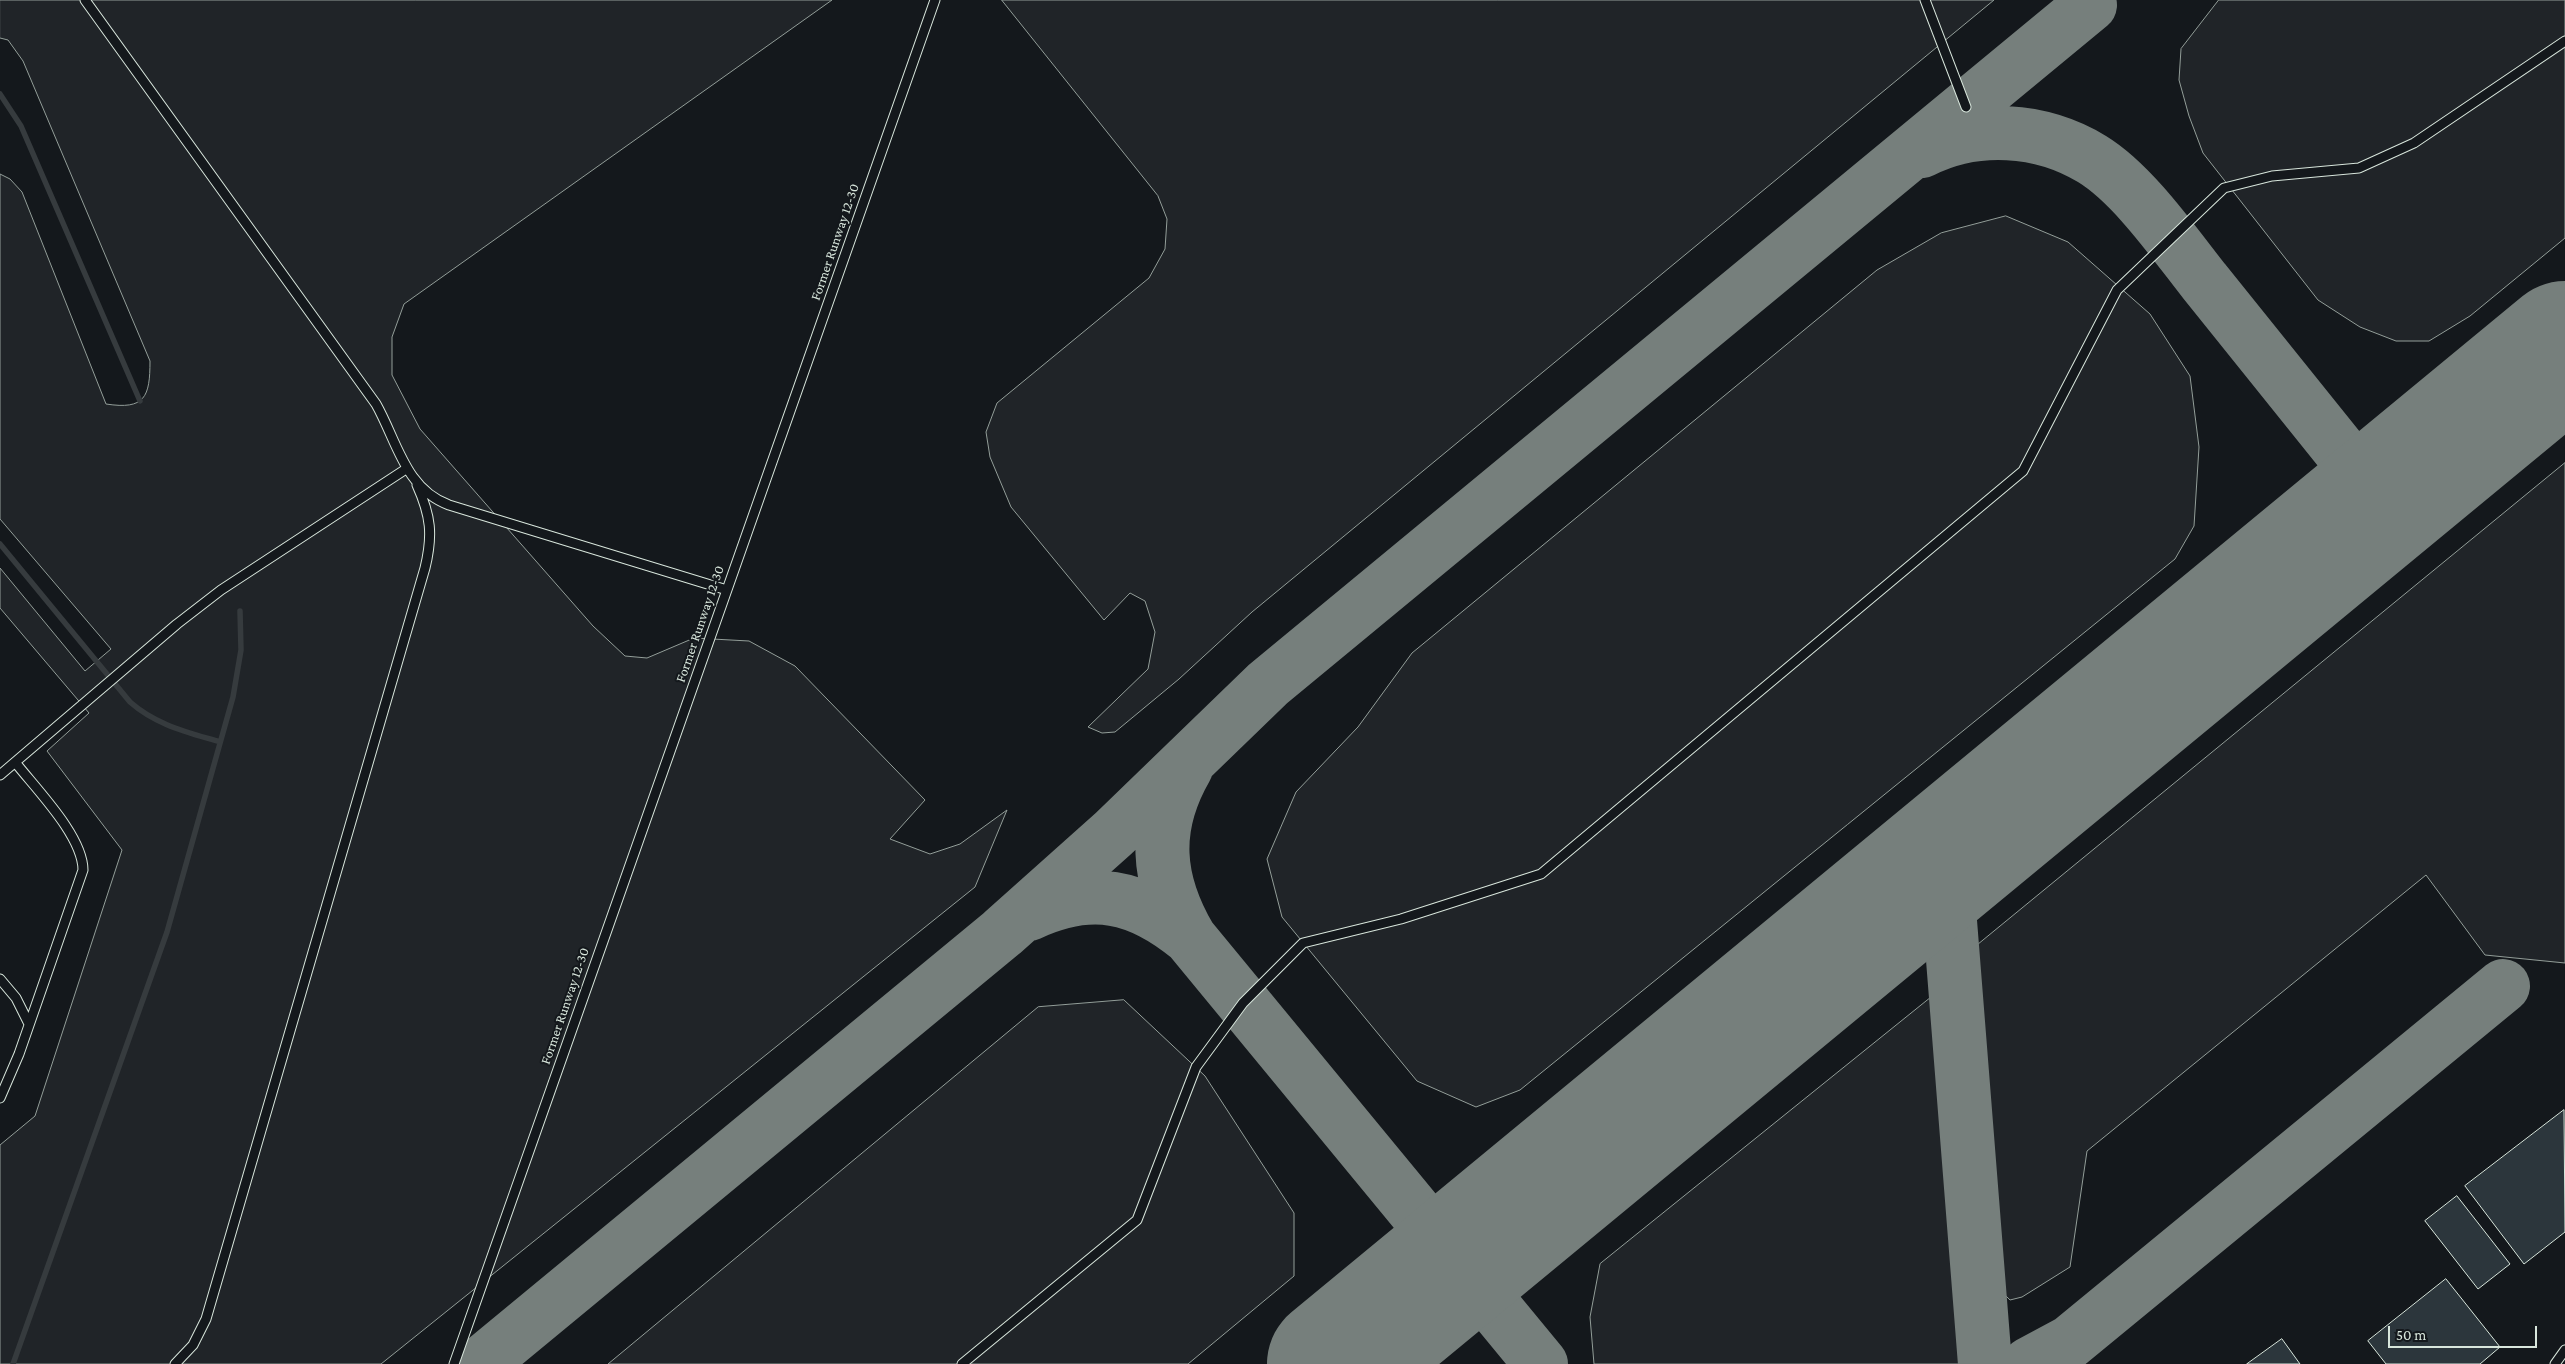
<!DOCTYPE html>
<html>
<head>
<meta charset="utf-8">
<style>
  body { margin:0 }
  #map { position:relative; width:2565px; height:1364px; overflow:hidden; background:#14181c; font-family:"Crimson Pro",serif }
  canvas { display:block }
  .scale { position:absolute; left:2388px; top:1326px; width:149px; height:22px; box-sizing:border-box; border:2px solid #d8e6dc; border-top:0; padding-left:6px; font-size:15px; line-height:18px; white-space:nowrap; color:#d8e6dc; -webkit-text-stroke:4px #14181c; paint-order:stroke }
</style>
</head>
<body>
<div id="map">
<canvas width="2565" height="1364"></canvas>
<div class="scale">50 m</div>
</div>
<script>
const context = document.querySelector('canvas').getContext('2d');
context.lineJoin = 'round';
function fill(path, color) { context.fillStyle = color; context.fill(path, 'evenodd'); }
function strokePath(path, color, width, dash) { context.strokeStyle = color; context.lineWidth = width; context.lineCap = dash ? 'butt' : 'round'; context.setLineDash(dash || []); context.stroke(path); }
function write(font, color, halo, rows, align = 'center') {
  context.font = font + ' "Crimson Pro",serif'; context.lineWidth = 4; context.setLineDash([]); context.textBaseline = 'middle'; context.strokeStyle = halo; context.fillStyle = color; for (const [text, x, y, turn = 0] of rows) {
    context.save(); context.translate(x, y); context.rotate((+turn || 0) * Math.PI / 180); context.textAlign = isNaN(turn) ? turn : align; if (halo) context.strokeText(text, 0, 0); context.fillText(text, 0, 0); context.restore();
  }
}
const green = new Path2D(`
  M0,0H832L404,304L392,337V375L420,429L593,626L625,656L647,658L694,638L749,641L795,666L925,800L890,839L930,854L960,844L1007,810L975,887L381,1364H0V1145L35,1116L122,850L47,751L89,713L0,608V568L85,671L111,649L0,519V174L10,179L22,192L106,404C145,410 150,397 150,361L23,61L8,40L0,38Z
  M1002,0H1994L1252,612L1179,679L1115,732L1102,733L1088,727L1148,669L1155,632L1145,601L1130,593L1104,620L1011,507L990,457L986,432L997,403L1149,278L1165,249L1167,219L1158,196Z
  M2219,0H2565V238L2470,316L2429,341H2396L2360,327L2318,300L2203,153L2189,116L2179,80L2181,49Z
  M2006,216L2068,242L2150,314L2190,376L2199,447L2194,526L2175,559L1520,1090L1476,1107L1417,1081L1282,917L1267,859L1296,792L1358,727L1412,653L1877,270L1941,233Z
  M2565,463V963L2485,955L2426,875L2087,1151L2070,1267L2022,1297L2010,1300L2003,1293L1999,1284L1975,947Z
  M1934,995L1964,1364H1594L1590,1317L1600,1264Z
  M1124,1000L1205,1076L1294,1213V1276L1188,1364H608L1038,1007Z`);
fill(green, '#202428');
strokePath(green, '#939e99', 1);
strokePath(new Path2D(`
  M0,94L21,126L140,401
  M0,544L130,702C156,725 187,732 220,742
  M13,1364L167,932L233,697L241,650L240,611`), '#363b3e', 5.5);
strokePath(new Path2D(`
  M1922,151C1975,124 2041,128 2092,159C2133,184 2174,243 2204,281C2263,354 2322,427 2380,500
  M1186,768C1152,827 1156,880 1190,938L1541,1364
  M1945,858L1985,1364
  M1029,914C1091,885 1138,895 1190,938
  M480,1364L1002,933L1114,833L1268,684L2090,5
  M2029,1364L2070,1342L2503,986`), '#767f7c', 54);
strokePath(new Path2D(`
  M1334,1364L2565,348`), '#767f7c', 134);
const building = new Path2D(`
  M2564,1110L2565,1232L2524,1264L2465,1186Z
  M2457,1196L2510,1264L2478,1289L2425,1221Z
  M2446,1279L2500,1347L2480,1364H2386L2368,1341Z
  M2282,1339L2300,1364H2247Z`);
fill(building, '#2c363c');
strokePath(building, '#d8e6dc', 1);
const service = new Path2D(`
  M85,0L376,404C397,441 405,489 449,505L727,590
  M1925,0L1966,107
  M0,775L177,624L221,590L406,469
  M0,979L16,998L29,1024
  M0,1098L19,1054L83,870C83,836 36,789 15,762
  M175,1364L193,1345L206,1319L425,568C433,535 431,516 417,485
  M454,1364L935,0
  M962,1364L1137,1220L1196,1067L1243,1003L1303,943L1401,919L1541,874L2023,471L2117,290L2224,188L2272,176L2359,168L2414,143L2565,41
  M2555,1364L2565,1350`);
strokePath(service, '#d8e6dc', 11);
strokePath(service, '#14181c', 9);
write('14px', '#d8e6dc', '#14181c', [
  ["Former Runway 12-30",835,242,-71],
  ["Former Runway 12-30",700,624,-71],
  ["Former Runway 12-30",565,1006,-71]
]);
</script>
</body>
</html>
